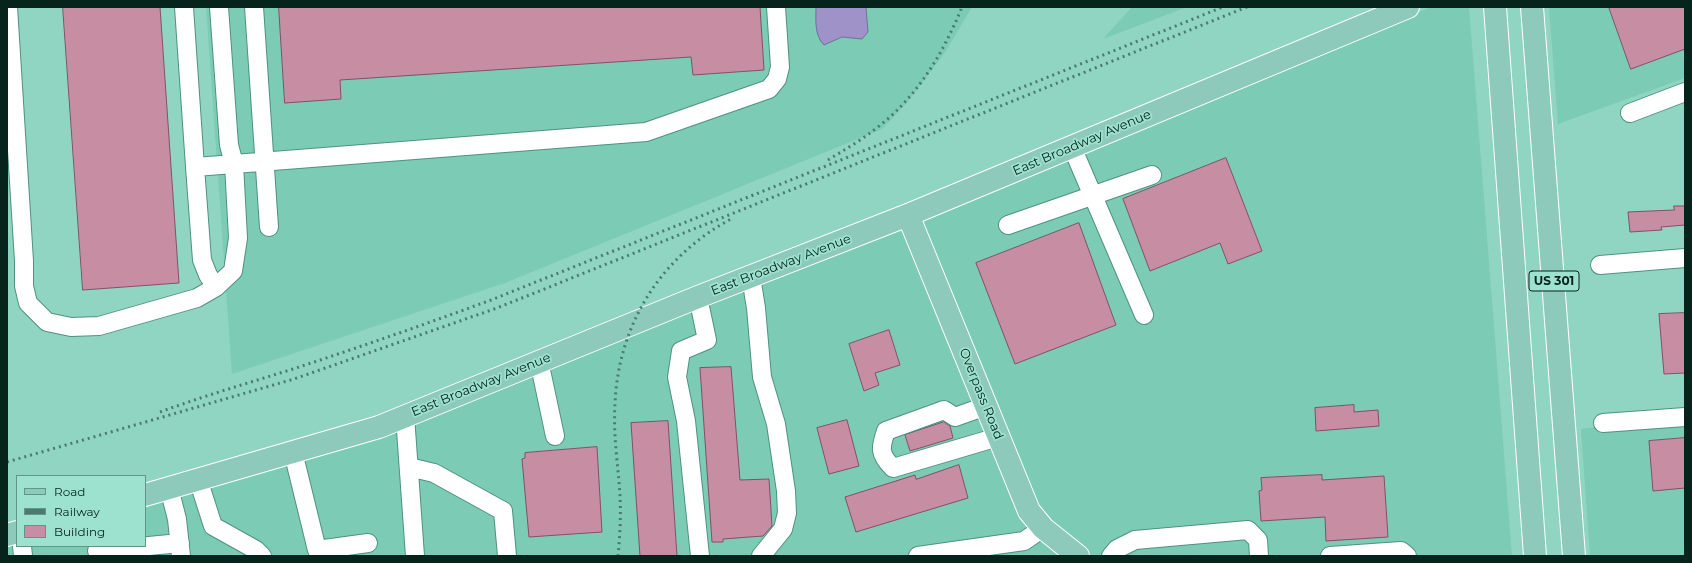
<!DOCTYPE html>
<html>
<head>
<meta charset="utf-8">
<style>
  body { margin:0 }
  #map { position:relative; width:1692px; height:563px; overflow:hidden; background:#90d5c1; font-family:Montserrat,sans-serif }
  canvas { display:block }
  .frame { position:absolute; inset:0; border:8px solid #06231c; pointer-events:none }
  .legend { position:absolute; left:16px; top:475px; width:130px; height:72px; box-sizing:border-box; background:#9de2ce; border:1px solid #619687; margin:0; padding:5px 7px; list-style:none; font-size:12px; color:#06231c }
  .legend li { display:flex; align-items:center; gap:8px; height:20px }
  .legend b { width:20px; border:1px solid #619687 }
</style>
</head>
<body>
<div id="map">
<canvas width="1692" height="563"></canvas>
<div class="frame"></div>
<ul class="legend">
<li><b style="height:5px;background:#8ecabc"></b>Road</li>
<li><b style="height:5px;background:#4a7b6e"></b>Railway</li>
<li><b style="height:11px;background:#c68da3"></b>Building</li>
</ul>
</div>
<script>
const context = document.querySelector('canvas').getContext('2d');
context.lineJoin = 'round';
function fill(path, color) { context.fillStyle = color; context.fill(path, 'evenodd'); }
function strokePath(path, color, width, dash) { context.strokeStyle = color; context.lineWidth = width; context.lineCap = dash ? 'butt' : 'round'; context.setLineDash(dash || []); context.stroke(path); }
function write(font, color, halo, rows, align = 'center') {
  context.font = font + ' Montserrat,sans-serif'; context.lineWidth = 3.5; context.setLineDash([]); context.textBaseline = 'middle'; context.strokeStyle = halo; context.fillStyle = color; for (const [text, x, y, turn = 0] of rows) {
    context.save(); context.translate(x, y); context.rotate((+turn || 0) * Math.PI / 180); context.textAlign = isNaN(turn) ? turn : align; if (halo) context.strokeText(text, 0, 0); context.fillText(text, 0, 0); context.restore();
  }
}
fill(new Path2D(`
  M206,7H816L817,32L824,45L842,37L868,32L866,7H972L944,54L905,105L882,129L505,283L232,374Z
  M1132,7H1187L1103,39Z
  M1431,7H1469L1512,556H1090L1076,545L1034,507L917,220Z
  M1549,7H1685V78L1558,124Z
  M904,225L1023,514L1066,556H7V543L17,540V546H145V503Z
  M1685,424V556H1590L1581,429L1597,427V431Z`), '#7ccbb5');
const water = new Path2D(`
  M816,7H866L868,32L862,39L842,37L824,45C814,35 816,20 816,7Z`);
fill(water, '#9e92c9');
strokePath(water, '#707195', 1);
const building = new Path2D(`
  M63,7H160L179,283L83,290Z
  M279,7H760L764,70L693,75L691,57L340,80L341,99L285,103Z
  M1609,7H1685V49L1631,69Z
  M1226,158L1262,251L1228,264L1220,243L1150,271L1123,199Z
  M1674,206H1685V225L1661,227L1662,230L1630,232L1628,212L1674,210Z
  M1079,223L1116,325L1015,364L976,263Z
  M1685,313V373L1664,374L1659,314Z
  M889,330L900,365L875,373L879,385L864,391L849,344Z
  M731,367L740,480L769,479L772,526L763,536L723,539V542H712L700,368Z
  M1354,405V412L1378,410L1379,426L1316,431L1315,408Z
  M847,420L859,466L829,474L817,428Z
  M668,421L677,556H640L631,423Z
  M944,422L950,426L953,438L910,451L905,435Z
  M1685,438V488L1653,491L1649,441Z
  M597,447L602,532L529,537L522,459L525,458V453Z
  M959,465L968,498L856,532L845,497L915,475L916,479Z
  M1322,475V480L1384,476L1388,537L1326,541L1325,517L1261,521L1259,491L1262,490L1261,478Z`);
fill(building, '#c68da3');
strokePath(building, '#845065', 1);
const minor = new Path2D(`
  M8,7L24,261V286L28,303L47,322L71,327L99,326L197,298L216,287L233,271L238,238L234,164L195,167L202,260L208,275L216,287
  M184,7L195,167
  M219,7L229,145L234,164L646,132L769,89L777,79L780,67L776,7
  M254,7L269,227
  M1630,113L1685,92
  M1072,147L1144,315
  M1008,225L1152,175
  M1600,265L1685,258
  M751,277L756,308L762,377L776,424L786,491L787,513L783,529L761,556
  M698,297L707,340L681,351L677,377L686,421L700,556
  M539,361L555,436
  M986,406L955,417L944,410L886,431C880,448 879,454 893,468L998,437
  M405,416L415,556
  M1603,423L1685,417
  M293,452L317,550L368,543
  M409,467L434,473L503,511L507,556
  M198,479L213,526L256,550L262,556
  M169,488L177,519L181,556
  M22,546L23,556
  M97,551L180,543
  M918,556L1024,541L1043,528
  M1111,556L1117,549L1135,540L1248,530L1258,540L1259,556
  M1330,556L1401,551L1407,556`);
const major = new Path2D(`
  M1495,7L1535,556
  M1532,7L1574,556
  M908,215L1029,511L1043,528L1078,556
  M145,495L379,427L698,297L908,215L1408,7
  M7,535L17,532`);
strokePath(minor, '#4e9280', 20);
strokePath(major, '#fff', 24);
strokePath(minor, '#fff', 18);
strokePath(major, '#8ecabc', 22);
strokePath(new Path2D(`
  M828,160C844,150 860,141 874,130C916,99 943,54 962,7
  M160,412C204,396 248,383 293,369C360,347 426,324 491,300L1223,7
  M7,462L294,379L497,308L1247,7
  M618,556C620,536 621,515 620,495C618,465 613,434 615,404C618,324 662,255 733,218`), '#4a7b6e', 3, [2, 4]);
for (const [x, y, w] of [
  [1554,281,50]
]) { const box = new Path2D(); box.roundRect(x - w / 2, y - 10, w, 20, 3); context.fillStyle = '#9de2ce'; context.fill(box); strokePath(box, '#06231c', 1); }
write('bold 12px', '#06231c', null, [
  ["US 301",1554,281]
]);
write('13px', '#06231c', '#9de2ce', [
  ["East Broadway Avenue",1082,143,-23],
  ["East Broadway Avenue",781,265,-21],
  ["East Broadway Avenue",481,385,-22],
  ["Overpass Road",981,394,68]
]);
</script>
</body>
</html>
